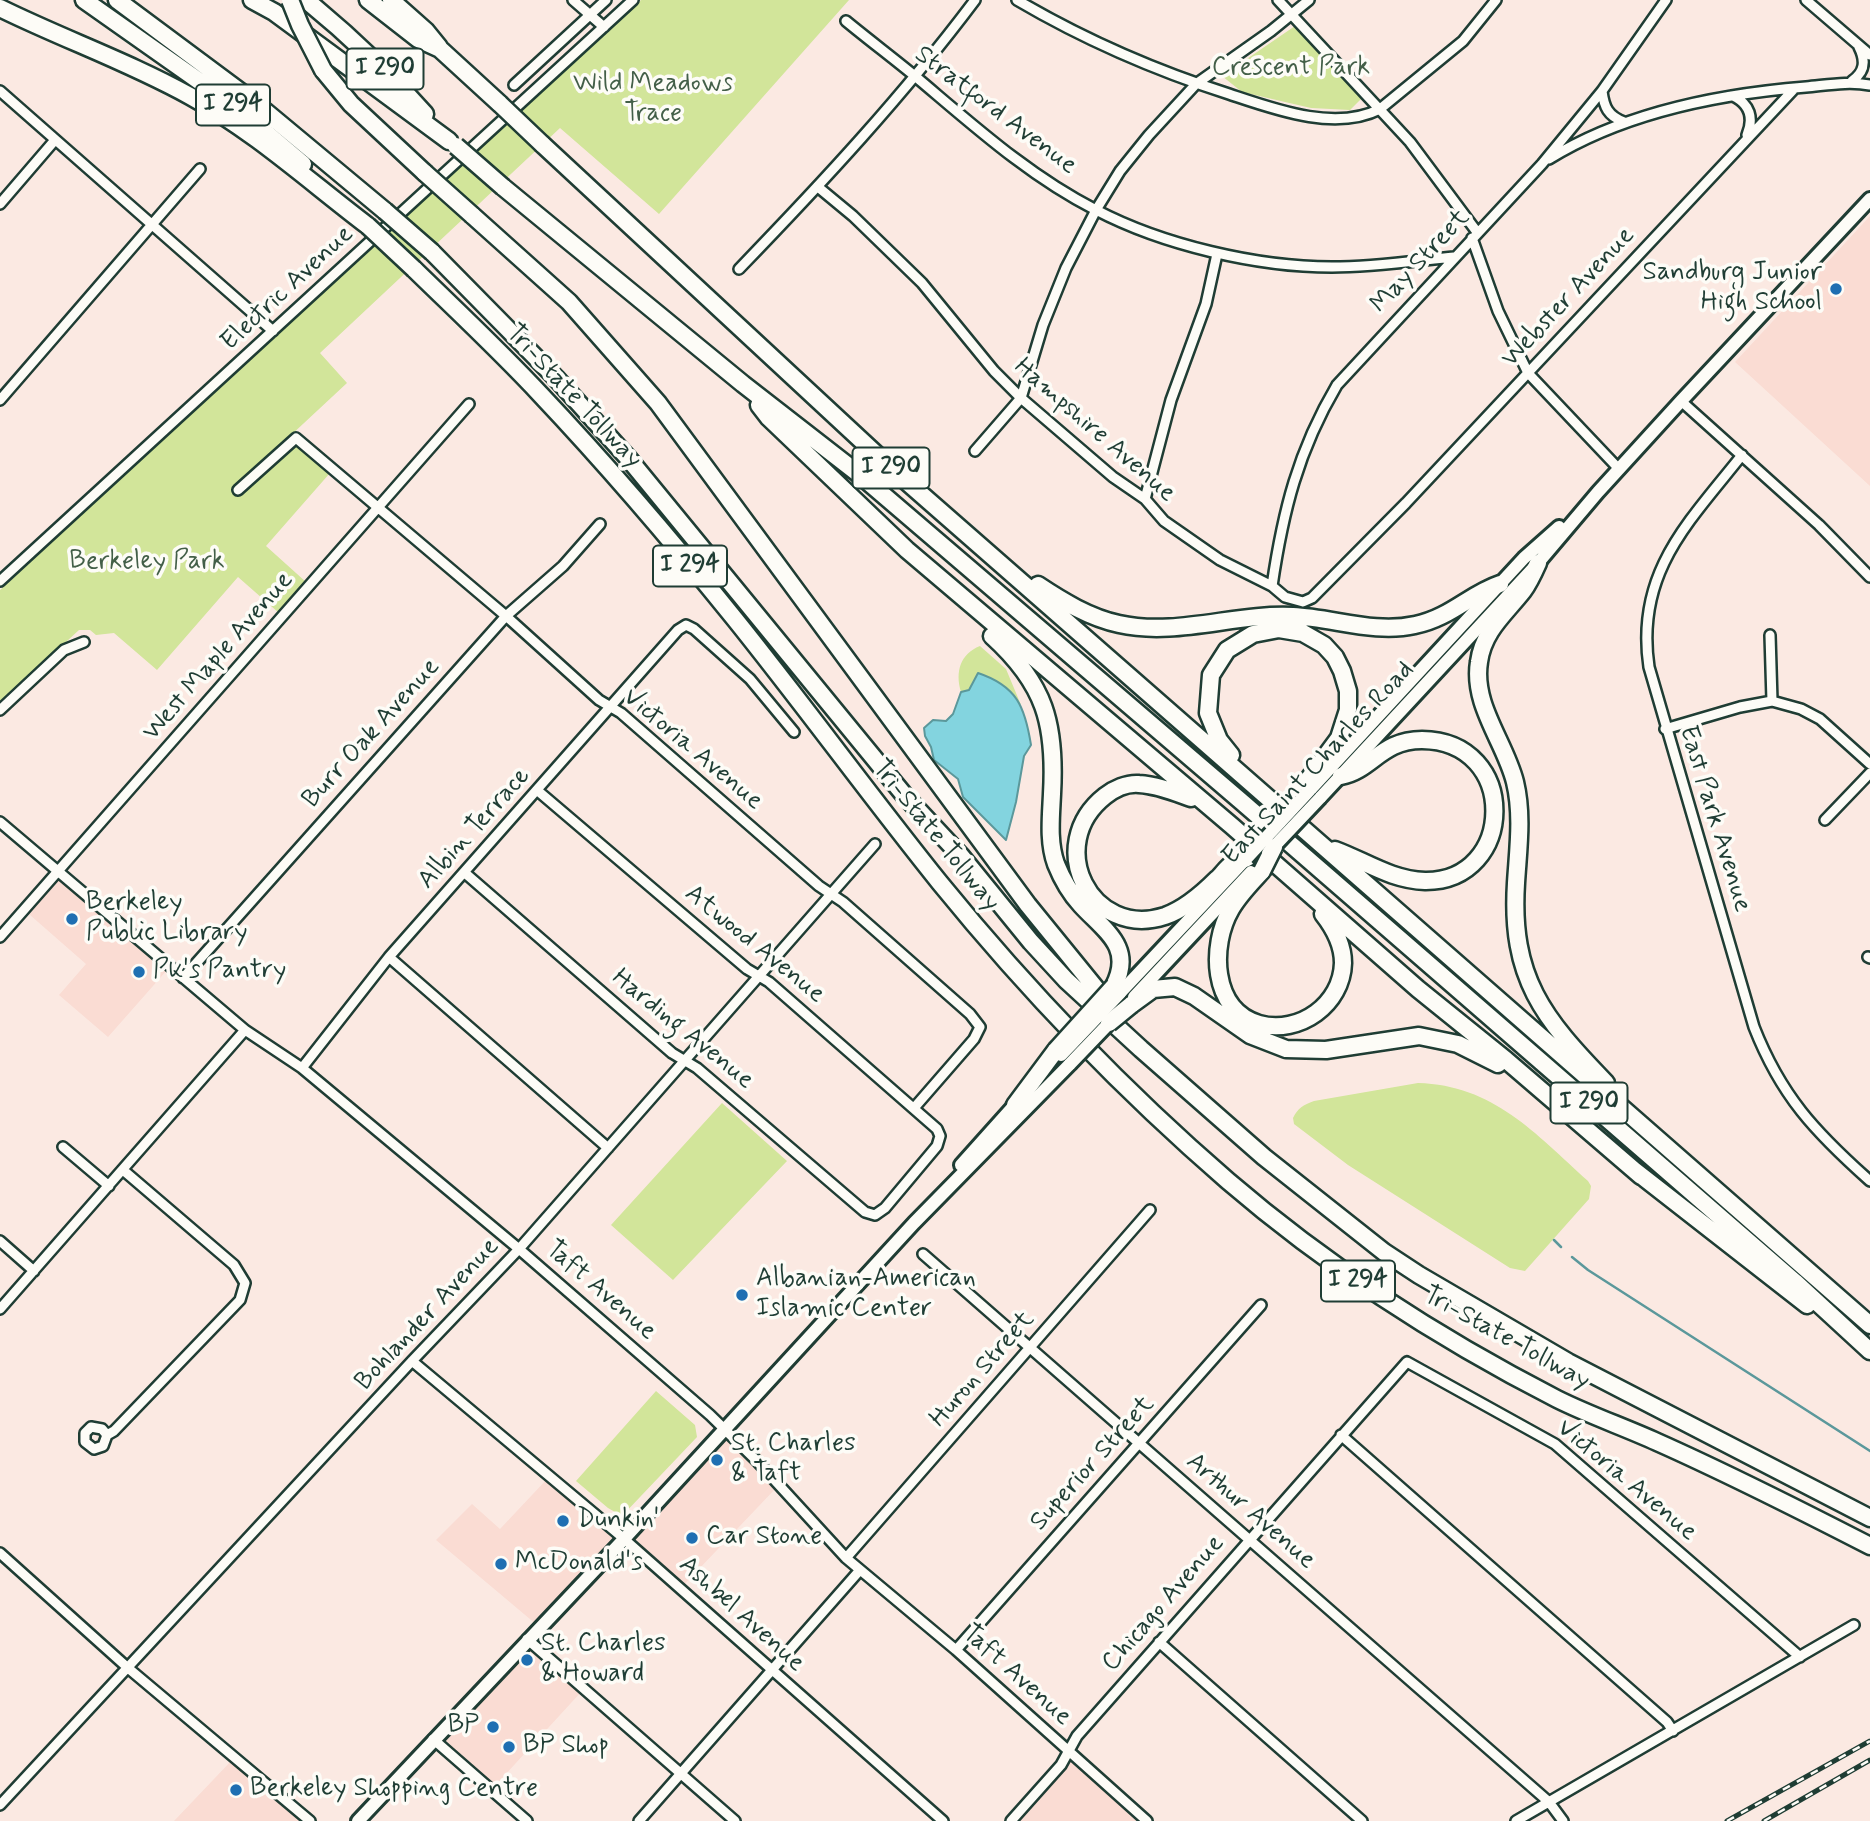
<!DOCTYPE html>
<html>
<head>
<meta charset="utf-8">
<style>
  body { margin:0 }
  canvas { display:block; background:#fbe9e2 }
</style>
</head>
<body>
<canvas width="1870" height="1821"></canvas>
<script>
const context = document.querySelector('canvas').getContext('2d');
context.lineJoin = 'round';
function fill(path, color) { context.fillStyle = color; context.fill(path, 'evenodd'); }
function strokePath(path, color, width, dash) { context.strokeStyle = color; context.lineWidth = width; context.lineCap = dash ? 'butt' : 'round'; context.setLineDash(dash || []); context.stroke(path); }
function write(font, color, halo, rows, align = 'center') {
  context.font = font + ' Mynerve,sans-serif'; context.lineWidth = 7; context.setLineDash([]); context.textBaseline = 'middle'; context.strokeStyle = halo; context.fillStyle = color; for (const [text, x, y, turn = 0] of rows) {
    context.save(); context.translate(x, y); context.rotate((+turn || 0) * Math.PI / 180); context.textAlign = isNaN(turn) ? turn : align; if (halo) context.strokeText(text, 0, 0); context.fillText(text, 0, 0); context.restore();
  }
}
fill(new Path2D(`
  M1870,216V486L1735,362Z
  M55,872L168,969L108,1037L59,995L86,964L22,908Z
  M724,1436L756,1463L777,1487L678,1591L624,1542Z
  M548,1478L622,1537L537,1625L436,1540L472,1504L500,1529Z
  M527,1643L582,1691L493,1788L437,1738Z
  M1070,1757L1142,1821H1015Z
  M233,1759L306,1821H174Z`), '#fadcd3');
fill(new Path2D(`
  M641,0H849L659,214L560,128L320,353L347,383L289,437L330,473L266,546L306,582L279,613L238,577L157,670L114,633L96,635L90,630H79L0,703V590Z
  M1295,26L1363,97L1350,110L1311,108L1242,92L1222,76Z
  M980,646L1006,669L1021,705L1001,683H974L969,690L961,692C955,672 960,654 980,646Z
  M1418,1083C1493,1085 1535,1133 1588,1181L1591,1186L1589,1199L1525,1271L1510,1268L1348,1165L1294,1124L1293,1118C1298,1108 1303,1105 1314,1101Z
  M722,1103L787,1161L673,1280L611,1225Z
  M656,1391L695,1425L697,1437L622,1516L608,1508L576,1481Z`), '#d2e59a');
const water = new Path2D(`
  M978,673C1017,686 1025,707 1031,745L1024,756L1016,802L1006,840L963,797L958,779L934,760L931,747L925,736L924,728L933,720L946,721L953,714L961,692L969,690Z`);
fill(water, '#83d4df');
strokePath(water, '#5b989b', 2);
strokePath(new Path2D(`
  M1554,1240L1561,1247
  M1572,1257L1588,1270L1870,1451`), '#5b989b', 2.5);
const minor = new Path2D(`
  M573,0L604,27
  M1017,0C1085,40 1154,70 1229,94C1274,109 1335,132 1380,109L1463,41L1496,0
  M1278,0L1410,142L1477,232
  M1806,0L1870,55
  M846,21C869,40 893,58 916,77C973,125 1029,176 1096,210C1163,245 1257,267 1332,267C1373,267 1414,261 1454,257
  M1852,81C1865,72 1866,61 1859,47
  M514,85L606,0
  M0,91L273,331
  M1602,91C1604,107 1608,116 1624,122
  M1733,96C1750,104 1754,118 1747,135
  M1549,159C1625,112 1718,94 1806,87C1828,85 1848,81 1870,85
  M818,187L853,216L922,283L994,371L1021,398L1113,477L1145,499L1164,521L1220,560L1272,586L1285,597L1303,602L1312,598L1406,503L1795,88
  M0,204L55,140
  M1472,238L1498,311L1528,373L1619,469
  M739,269C822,183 903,96 975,0
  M0,400L200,169
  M1681,401L1819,525L1870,577
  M975,451L1021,398L1043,325L1066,268L1096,210L1120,171L1149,135L1196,84L1271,31L1309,0
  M1742,455C1688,523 1635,573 1649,667L1754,1027C1781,1096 1815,1132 1870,1181
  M238,490L296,438L506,616L599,700L621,713L819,886L843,902L970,1014L980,1027L974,1039L914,1108
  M1145,499L1171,400L1206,304L1217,254
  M0,581L633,0
  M1272,586C1283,511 1298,451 1337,385L1542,164L1602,91L1666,0
  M1770,635L1772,701
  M0,710L64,650L84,642
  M1665,729L1740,707L1772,701L1801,709L1820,719L1870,764
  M1825,820L1870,773
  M0,822L245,1030L302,1068L519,1249L710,1415L757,1461L846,1558L956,1650L1147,1821
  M465,873L672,1053L697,1068L865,1212L875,1215L885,1208L937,1146L940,1136L937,1129L769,982L747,969L538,791
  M0,937L469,404
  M389,957L608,1148
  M1868,957L1870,958
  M183,978L506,616L563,566L600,524
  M302,1068L389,957L678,630L686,625L694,629L750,679L794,732
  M63,1147L109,1186
  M0,1241L34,1271
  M923,1254L1549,1802L1563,1821
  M0,1309L245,1030
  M412,1361L622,1537L943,1821
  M107,1435L102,1429L91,1427L85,1433V1442L94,1449L103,1446L107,1435L114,1431L240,1300L245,1283L234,1265L123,1170
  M1341,1435L1667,1722L1673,1731
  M0,1553L128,1668L310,1821
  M846,1558L1150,1210
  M527,1639L735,1821
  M1159,1642L1362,1821
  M956,1650L1261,1305
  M433,1739L527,1821
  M0,1805L412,1361L519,1249L875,844
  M639,1821L860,1570
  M1011,1821L1061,1765L1077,1736L1407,1362L1555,1444L1800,1657
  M1516,1821L1854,1625`);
const secondary = new Path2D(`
  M1310,790L1524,558L1559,527
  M1320,798L1538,563L1598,492L1681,401L1870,199
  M1120,993L1244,861
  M1134,997L1251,872
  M961,1165L1021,1098
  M358,1821L624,1539L914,1223L1070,1064`);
const motorway = new Path2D(`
  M84,0L233,105L303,164
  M117,0L254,102L385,211
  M252,0L274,12L449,141
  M306,0C349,35 388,72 425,114
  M368,0L418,39L440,49L500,104
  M391,0L426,31L439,47
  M0,8C63,39 129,62 190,96C254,131 310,182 368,226
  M323,70L351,104L425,173
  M542,144L890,467L1870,1325
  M503,187L743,384L860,475L1242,802L1795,1282L1870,1351
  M472,215L569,302L658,403L1028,905L1111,1007
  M432,252L556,378L628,458L905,796L961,856L1031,942L1066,980L1141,1049L1264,1157L1384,1252L1419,1275L1568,1362L1870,1518
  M414,269C456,310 500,351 540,394C608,466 672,541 734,618C804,705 870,796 940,883C1027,990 1124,1091 1228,1181C1328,1267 1440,1339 1557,1399C1589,1415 1624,1427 1657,1442C1729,1474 1800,1510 1870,1546
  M759,405L769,418L907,550L1232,826L1418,989L1506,1060L1641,1176
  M1538,563C1534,572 1529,583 1523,591C1505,614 1483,631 1479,662C1472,705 1505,742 1515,782C1523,815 1518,850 1516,883C1510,978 1543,1018 1606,1083
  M1038,585C1062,601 1090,618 1119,624C1176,637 1236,613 1293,616C1334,618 1375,634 1415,625C1450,618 1470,594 1500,584
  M992,636C1045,684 1056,724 1052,794C1051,817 1048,842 1056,864C1062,879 1070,893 1081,905C1105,931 1134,947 1114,986
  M1231,755L1219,740L1208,713L1211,675L1227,650L1253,634L1279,629L1303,633L1324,645L1335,657L1342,671L1348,691V710L1339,738L1305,784L1294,807
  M1191,798C1174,792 1157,785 1139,784C1127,783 1114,789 1105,796C1043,845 1091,940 1165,916C1185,909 1202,894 1217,879C1222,875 1226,868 1232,864C1236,861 1242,860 1247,858
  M1335,850C1365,861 1391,880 1425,881C1516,882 1520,741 1422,740C1381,740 1372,770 1341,776
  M1262,871C1251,883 1239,895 1231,909C1210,945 1211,1010 1259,1024C1300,1035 1342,1004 1343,963C1343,944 1334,928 1323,914
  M1131,1005L1153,989L1175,987L1194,996L1250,1035L1286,1049L1326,1050L1419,1036L1458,1044L1498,1064
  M1015,1105L1056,1050
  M1634,1170L1807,1305`);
strokePath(minor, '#1f3d34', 14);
strokePath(secondary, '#1f3d34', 18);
strokePath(motorway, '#1f3d34', 21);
strokePath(minor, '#fdfcf7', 9);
strokePath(secondary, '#fdfcf7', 12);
strokePath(motorway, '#fdfcf7', 16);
const rail = new Path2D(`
  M1727,1821L1870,1741
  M1764,1821L1870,1760`);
strokePath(rail, '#1f3d34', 5);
strokePath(rail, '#fdfcf7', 2.5, [8]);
const secondaryBridge = new Path2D(`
  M1268,853L1320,798
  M1247,858L1310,790
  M1061,1055L1120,993
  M1070,1064L1115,1017`);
const motorwayBridge = new Path2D(`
  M290,0L300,25L323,70
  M500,104L542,144
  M456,146L503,187
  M425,173L472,215
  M385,211L432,252
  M368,226L414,269
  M1262,871L1274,847
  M1109,1023L1131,1005
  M1056,1050L1114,986`);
strokePath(secondaryBridge, '#1f3d34', 18, []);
strokePath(motorwayBridge, '#1f3d34', 21, []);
strokePath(secondaryBridge, '#fdfcf7', 12);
strokePath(motorwayBridge, '#fdfcf7', 16);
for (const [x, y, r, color] of [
  [1836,289,7,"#1f6fb2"],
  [72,919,7,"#1f6fb2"],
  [139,972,7,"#1f6fb2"],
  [742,1295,7,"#1f6fb2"],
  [717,1460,7,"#1f6fb2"],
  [563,1521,7,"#1f6fb2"],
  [692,1538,7,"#1f6fb2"],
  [501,1564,7,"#1f6fb2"],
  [527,1660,7,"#1f6fb2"],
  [493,1727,7,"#1f6fb2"],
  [509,1747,7,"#1f6fb2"],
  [236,1790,7,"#1f6fb2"]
]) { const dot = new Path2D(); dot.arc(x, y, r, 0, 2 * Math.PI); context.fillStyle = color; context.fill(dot); strokePath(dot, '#fdfcf7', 2.5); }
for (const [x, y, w] of [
  [385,69,77],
  [233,105,74],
  [891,468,77],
  [690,566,74],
  [1589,1103,77],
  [1358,1281,74]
]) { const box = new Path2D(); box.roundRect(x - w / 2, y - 20.5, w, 41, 5); context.fillStyle = '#fdfcf7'; context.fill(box); strokePath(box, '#1f3d34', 2); }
write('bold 24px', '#1f3d34', null, [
  ["I 290",385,69],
  ["I 294",233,105],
  ["I 290",891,468],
  ["I 294",690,566],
  ["I 290",1589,1103],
  ["I 294",1358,1281]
]);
write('26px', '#435f48', '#fdfcf7', [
  ["Crescent Park",1291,69],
  ["Wild Meadows",653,85],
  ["Trace",653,115],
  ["Berkeley Park",147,563]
]);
write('26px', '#1f3d34', '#fdfcf7', [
  ["Stratford Avenue",995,111,37],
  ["May Street",1421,262,-47],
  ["Electric Avenue",288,289,-43],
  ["Webster Avenue",1569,298,-47],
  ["Tri-State Tollway",573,397,47],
  ["Hampshire Avenue",1094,431,41],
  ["West Maple Avenue",219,657,-49],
  ["Burr Oak Avenue",372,734,-48],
  ["Victoria Avenue",692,750,40],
  ["East Saint Charles Road",1319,764,-47],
  ["East Park Avenue",1714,819,73],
  ["Albin Terrace",475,829,-48],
  ["Tri-State Tollway",935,836,51],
  ["Atwood Avenue",754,945,39],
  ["Harding Avenue",682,1030,39],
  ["Taft Avenue",600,1291,41],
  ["Bohlander Avenue",428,1315,-47],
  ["Tri-State Tollway",1506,1339,29],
  ["Huron Street",983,1370,-49],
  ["Superior Street",1093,1464,-48],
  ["Victoria Avenue",1626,1481,40],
  ["Arthur Avenue",1250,1512,41],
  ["Chicago Avenue",1164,1604,-49],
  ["Ashbel Avenue",741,1615,42],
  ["Taft Avenue",1016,1676,42]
]);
write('26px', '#1f3d34', '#fdfcf7', [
  ["Sandburg Junior",1822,274,"right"],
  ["High School",1822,304,"right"],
  ["Berkeley",86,904],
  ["Public Library",86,934],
  ["Pk's Pantry",153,972],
  ["Albanian-American",756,1280],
  ["Islamic Center",756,1310],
  ["St. Charles",731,1445],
  ["& Taft",731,1475],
  ["Dunkin'",577,1521],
  ["Car Stone",706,1538],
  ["McDonald's",515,1564],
  ["St. Charles",541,1645],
  ["& Howard",541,1675],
  ["BP",479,1727,"right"],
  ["BP Shop",523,1747],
  ["Berkeley Shopping Centre",250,1790]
], 'left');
</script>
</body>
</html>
